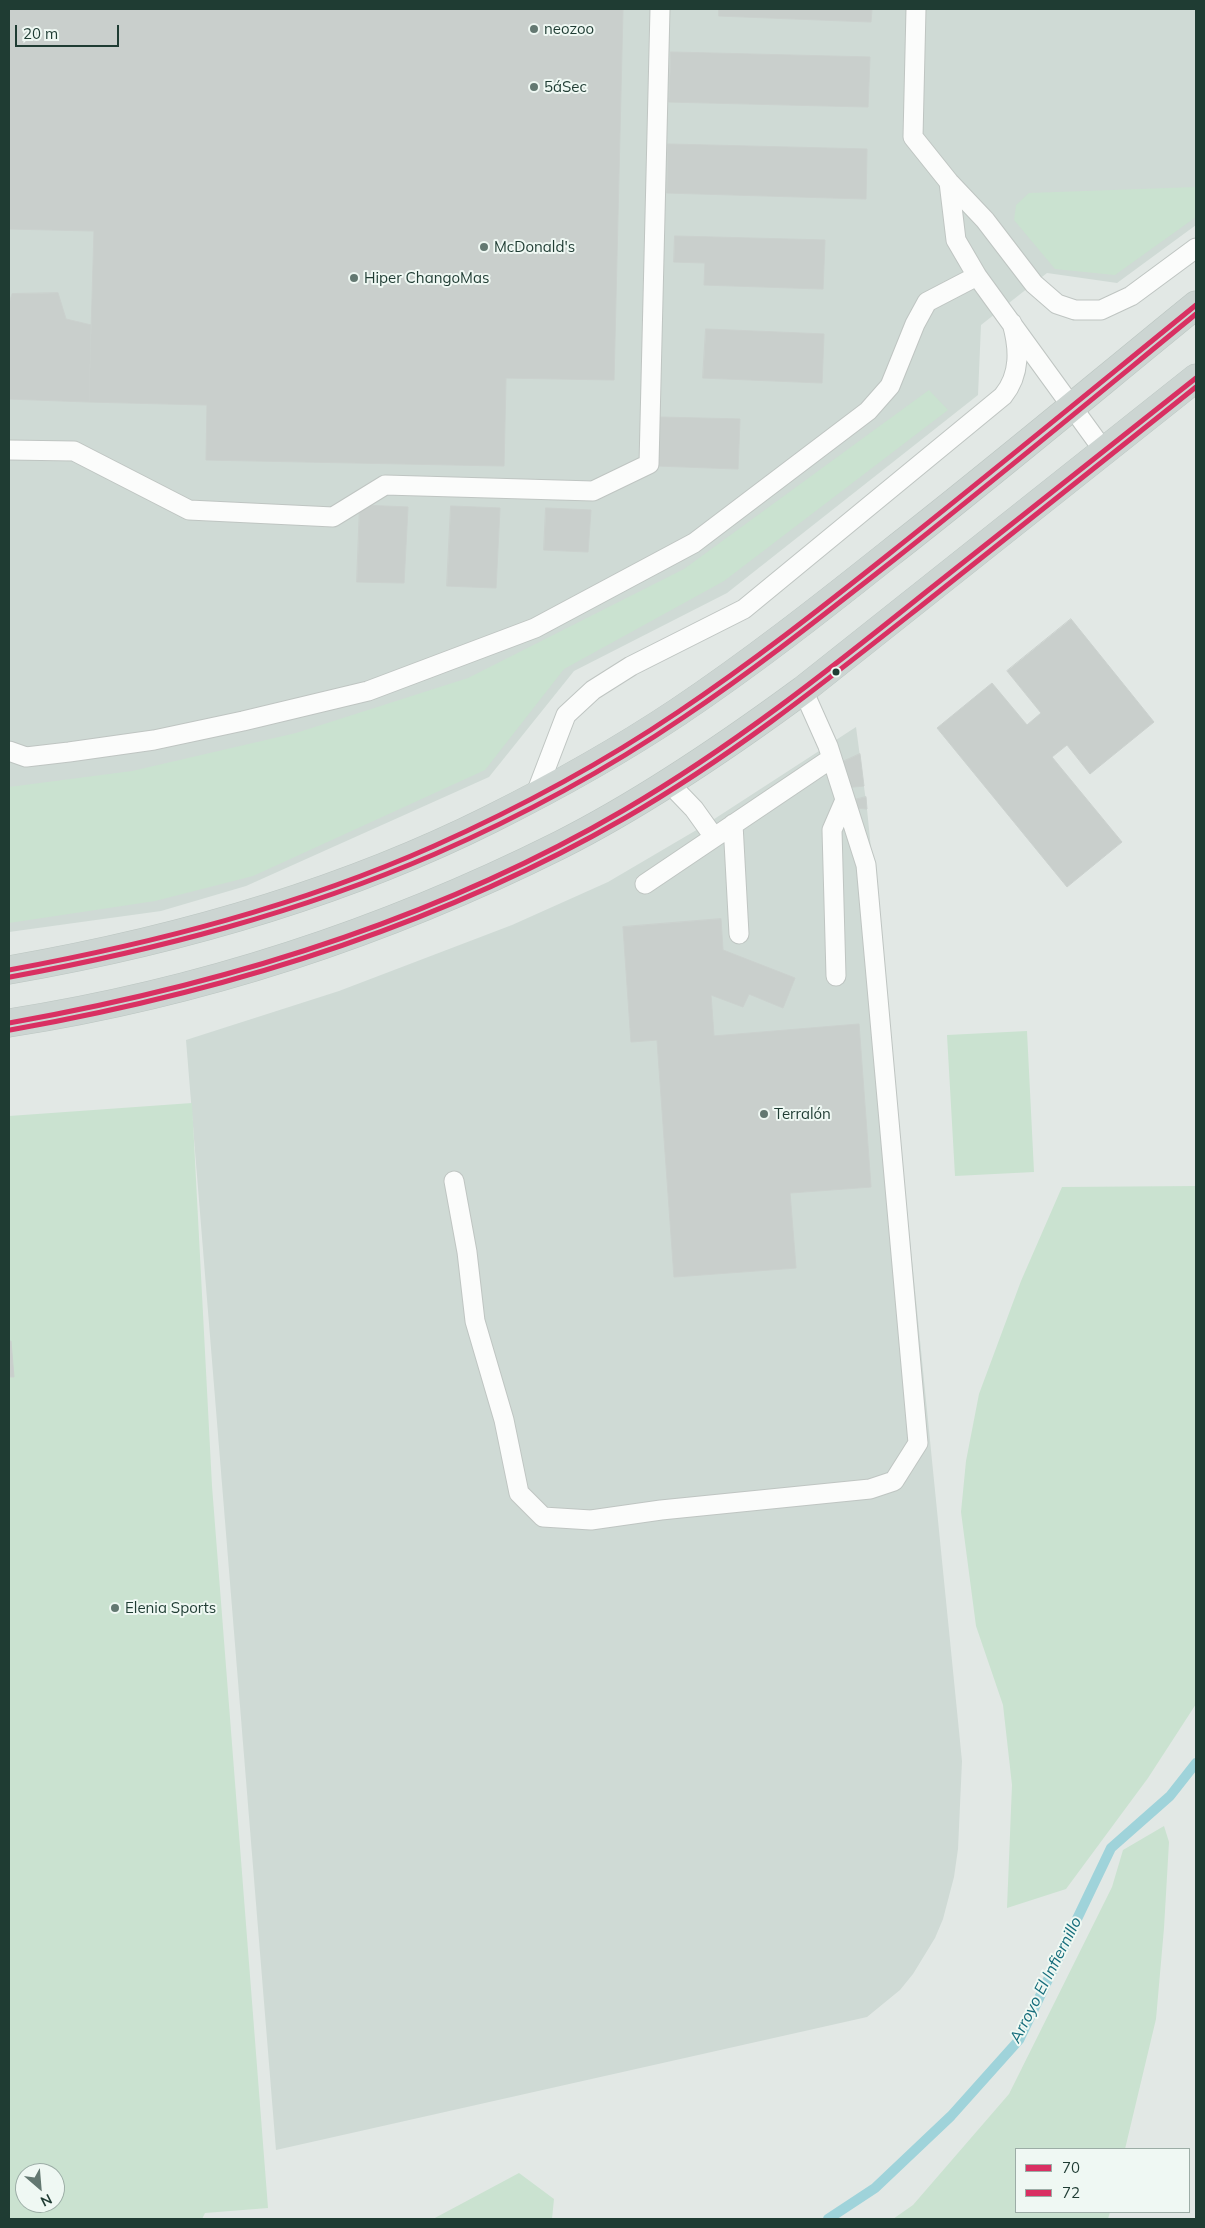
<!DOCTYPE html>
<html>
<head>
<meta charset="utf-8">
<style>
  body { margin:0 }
  #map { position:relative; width:1205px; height:2228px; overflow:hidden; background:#e2e8e5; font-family:Mulish,sans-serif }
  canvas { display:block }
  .frame { position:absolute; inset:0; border:10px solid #1f3c33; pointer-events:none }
  .legend { position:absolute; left:1015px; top:2148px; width:175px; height:65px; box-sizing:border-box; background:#eff8f3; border:1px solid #9cada6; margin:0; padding:6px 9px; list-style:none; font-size:15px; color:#1f3c33 }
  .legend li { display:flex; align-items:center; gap:10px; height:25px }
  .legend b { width:25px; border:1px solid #9cada6 }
  .north { position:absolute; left:15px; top:2163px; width:50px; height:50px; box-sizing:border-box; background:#eff8f3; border:1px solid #9cada6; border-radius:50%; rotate:153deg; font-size:14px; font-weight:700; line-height:20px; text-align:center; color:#1f3c33 }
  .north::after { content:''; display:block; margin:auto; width:18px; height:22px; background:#637871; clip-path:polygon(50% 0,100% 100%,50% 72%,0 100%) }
  .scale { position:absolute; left:15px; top:25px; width:104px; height:22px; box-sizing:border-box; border:2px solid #1f3c33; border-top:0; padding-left:6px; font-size:15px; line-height:18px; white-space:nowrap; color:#1f3c33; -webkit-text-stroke:4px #eff8f3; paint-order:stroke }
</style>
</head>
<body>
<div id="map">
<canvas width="1205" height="2228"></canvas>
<div class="frame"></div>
<ul class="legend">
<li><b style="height:6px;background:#d93062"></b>70</li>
<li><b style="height:6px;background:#d93062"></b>72</li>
</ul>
<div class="north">N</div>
<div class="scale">20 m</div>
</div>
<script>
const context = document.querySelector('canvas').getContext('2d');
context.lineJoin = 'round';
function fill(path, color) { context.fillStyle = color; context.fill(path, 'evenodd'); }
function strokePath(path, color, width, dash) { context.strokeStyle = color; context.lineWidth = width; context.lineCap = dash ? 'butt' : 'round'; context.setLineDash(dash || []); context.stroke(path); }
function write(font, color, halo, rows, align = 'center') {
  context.font = font + ' Mulish,sans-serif'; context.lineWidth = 4; context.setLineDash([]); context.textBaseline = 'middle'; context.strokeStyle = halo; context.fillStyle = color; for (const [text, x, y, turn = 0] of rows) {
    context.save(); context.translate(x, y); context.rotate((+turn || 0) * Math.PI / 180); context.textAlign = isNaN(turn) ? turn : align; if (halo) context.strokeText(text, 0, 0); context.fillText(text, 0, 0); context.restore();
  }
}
fill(new Path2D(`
  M9,9H1196V225L1117,283L1047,273L981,325L978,395L727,593L574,671L489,777L246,886L161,911L9,932Z
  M856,727L867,809L962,1761L958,1849L954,1877L943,1919L935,1938L913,1974L900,1990L867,2017L276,2150L186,1040L339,991L512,925L608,882L705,825Z`), '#cfdad5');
fill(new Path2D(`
  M1196,187V217L1115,275L1055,269L1014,220L1016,205L1029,193Z
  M929,390L948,410L724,581L564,669L485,770L253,876L155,901L9,923V787L132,771L296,733L468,678L684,569Z
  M1027,1031L1034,1172L955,1176L947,1035Z
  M192,1103L212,1486L268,2208L205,2213L202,2219H9V1116ZM25,2173H55V2203H25Z
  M1196,1186V1704L1148,1778L1066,1889L1007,1908L1012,1785L1003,1705L976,1626L961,1512L966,1461L979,1394L1021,1281L1062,1187Z
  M1164,1826L1169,1842L1164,1928L1156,2019L1125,2149H1016V2212H1110L1108,2219H893L913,2205L1009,2094L1112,1887L1123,1850Z
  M519,2173L554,2199L552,2219H433Z`), '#cae2d0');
strokePath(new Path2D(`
  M828,2219L875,2188L951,2116L1019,2040L1111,1848L1170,1796L1196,1763`), '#9fd3da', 10);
const building = new Path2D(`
  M9,9H623L614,380L506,378L504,466L206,460L207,405L89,402L94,231L9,229Z
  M719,9H872L871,22L719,16Z
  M671,52L870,57L868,107L669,102Z
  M668,144L867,149L866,199L667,193Z
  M675,236L825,240L823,289L704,285L705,263L674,262Z
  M58,293L66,319L91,325L89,402L9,399V304L12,294Z
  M706,329L824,334L822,383L703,378Z
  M659,417L740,419L738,469L658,466Z
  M360,505L408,507L404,583L357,582Z
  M451,506L500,508L496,588L447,586Z
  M546,508L591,510L588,552L544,550Z
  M1071,619L1154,722L1090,774L1067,745L1052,757L1122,842L1067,887L937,728L992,683L1027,725L1041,713L1007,671Z
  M860,754L864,786L843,788L840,763Z
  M866,797L867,809L856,808L854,800Z
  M721,919L723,950L795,978L783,1008L749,994L743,1007L711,995L714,1036L859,1024L871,1187L790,1193L796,1268L674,1277L657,1040L631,1042L623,927Z
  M9,1341H11L14,1377H9Z`);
fill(building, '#c9cfcc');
strokePath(building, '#cbd1ce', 1);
const service = new Path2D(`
  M916,9L913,137L949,182L985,220L1034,284L1057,304L1075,310H1101L1131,296L1196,248
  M949,182L956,240L977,276L1104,451
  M9,450L74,451L189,510L333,517L385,485L593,491L649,464L660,9
  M9,751L26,757L69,752L154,740L243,721L368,691L535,628L694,543L868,411L890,386L915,324L927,302L977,276
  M668,782L694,809L714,837
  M535,796L566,715L593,690L631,666L744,609L1003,396C1021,374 1019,348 1012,323
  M733,824L739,934
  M645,884L832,758
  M836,976L832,830L845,800
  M454,1181L467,1252L475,1321L504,1420L519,1493L543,1517L591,1520L661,1510L870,1489L894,1481L918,1443L866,865L828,746L803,690`);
const primary = new Path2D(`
  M9,970C175,941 339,895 491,819C555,787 618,752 678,712C751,663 820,609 889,554C993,473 1094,388 1196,305
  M9,1023C201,993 386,932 560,845C645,802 727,746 803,690L1196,378`);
strokePath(service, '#bfc5c2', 21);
strokePath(primary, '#bbc5c1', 29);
strokePath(service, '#fbfcfb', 19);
strokePath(primary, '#ccd5d2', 28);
strokePath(new Path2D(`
  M9,970C155,943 299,906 434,846C519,808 601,764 678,712C751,663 820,609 889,554C992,472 1094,388 1196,305
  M9,1023C223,985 436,920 624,810C732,747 829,670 926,592C1016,521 1106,449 1196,378`), '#d93062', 5);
strokePath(new Path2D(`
  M10,977C156,950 299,913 435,854C522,816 606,770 684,717C757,668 826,613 895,559C996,479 1096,396 1196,314
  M10,1030C224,992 436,927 625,818C731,757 826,681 921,606C1013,533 1105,460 1196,387`), '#d93062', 5);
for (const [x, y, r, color] of [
  [534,29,5,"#637871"],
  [534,87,5,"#637871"],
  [484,247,5,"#637871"],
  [354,278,5,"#637871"],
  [836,672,4.5,"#1f3c33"],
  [764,1114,5,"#637871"],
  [115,1608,5,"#637871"]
]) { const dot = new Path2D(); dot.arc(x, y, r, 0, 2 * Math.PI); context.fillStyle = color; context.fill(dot); strokePath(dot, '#eff8f3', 2); }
write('15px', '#1f3c33', '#eff8f3', [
  ["neozoo",544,29],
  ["5áSec",544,87],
  ["McDonald's",494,247],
  ["Hiper ChangoMas",364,278],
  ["Terralón",774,1114],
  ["Elenia Sports",125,1608]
], 'left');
write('italic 16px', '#156d7b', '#eff8f3', [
  ["Arroyo El Infiernillo",1046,1980,-63]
]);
</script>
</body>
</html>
